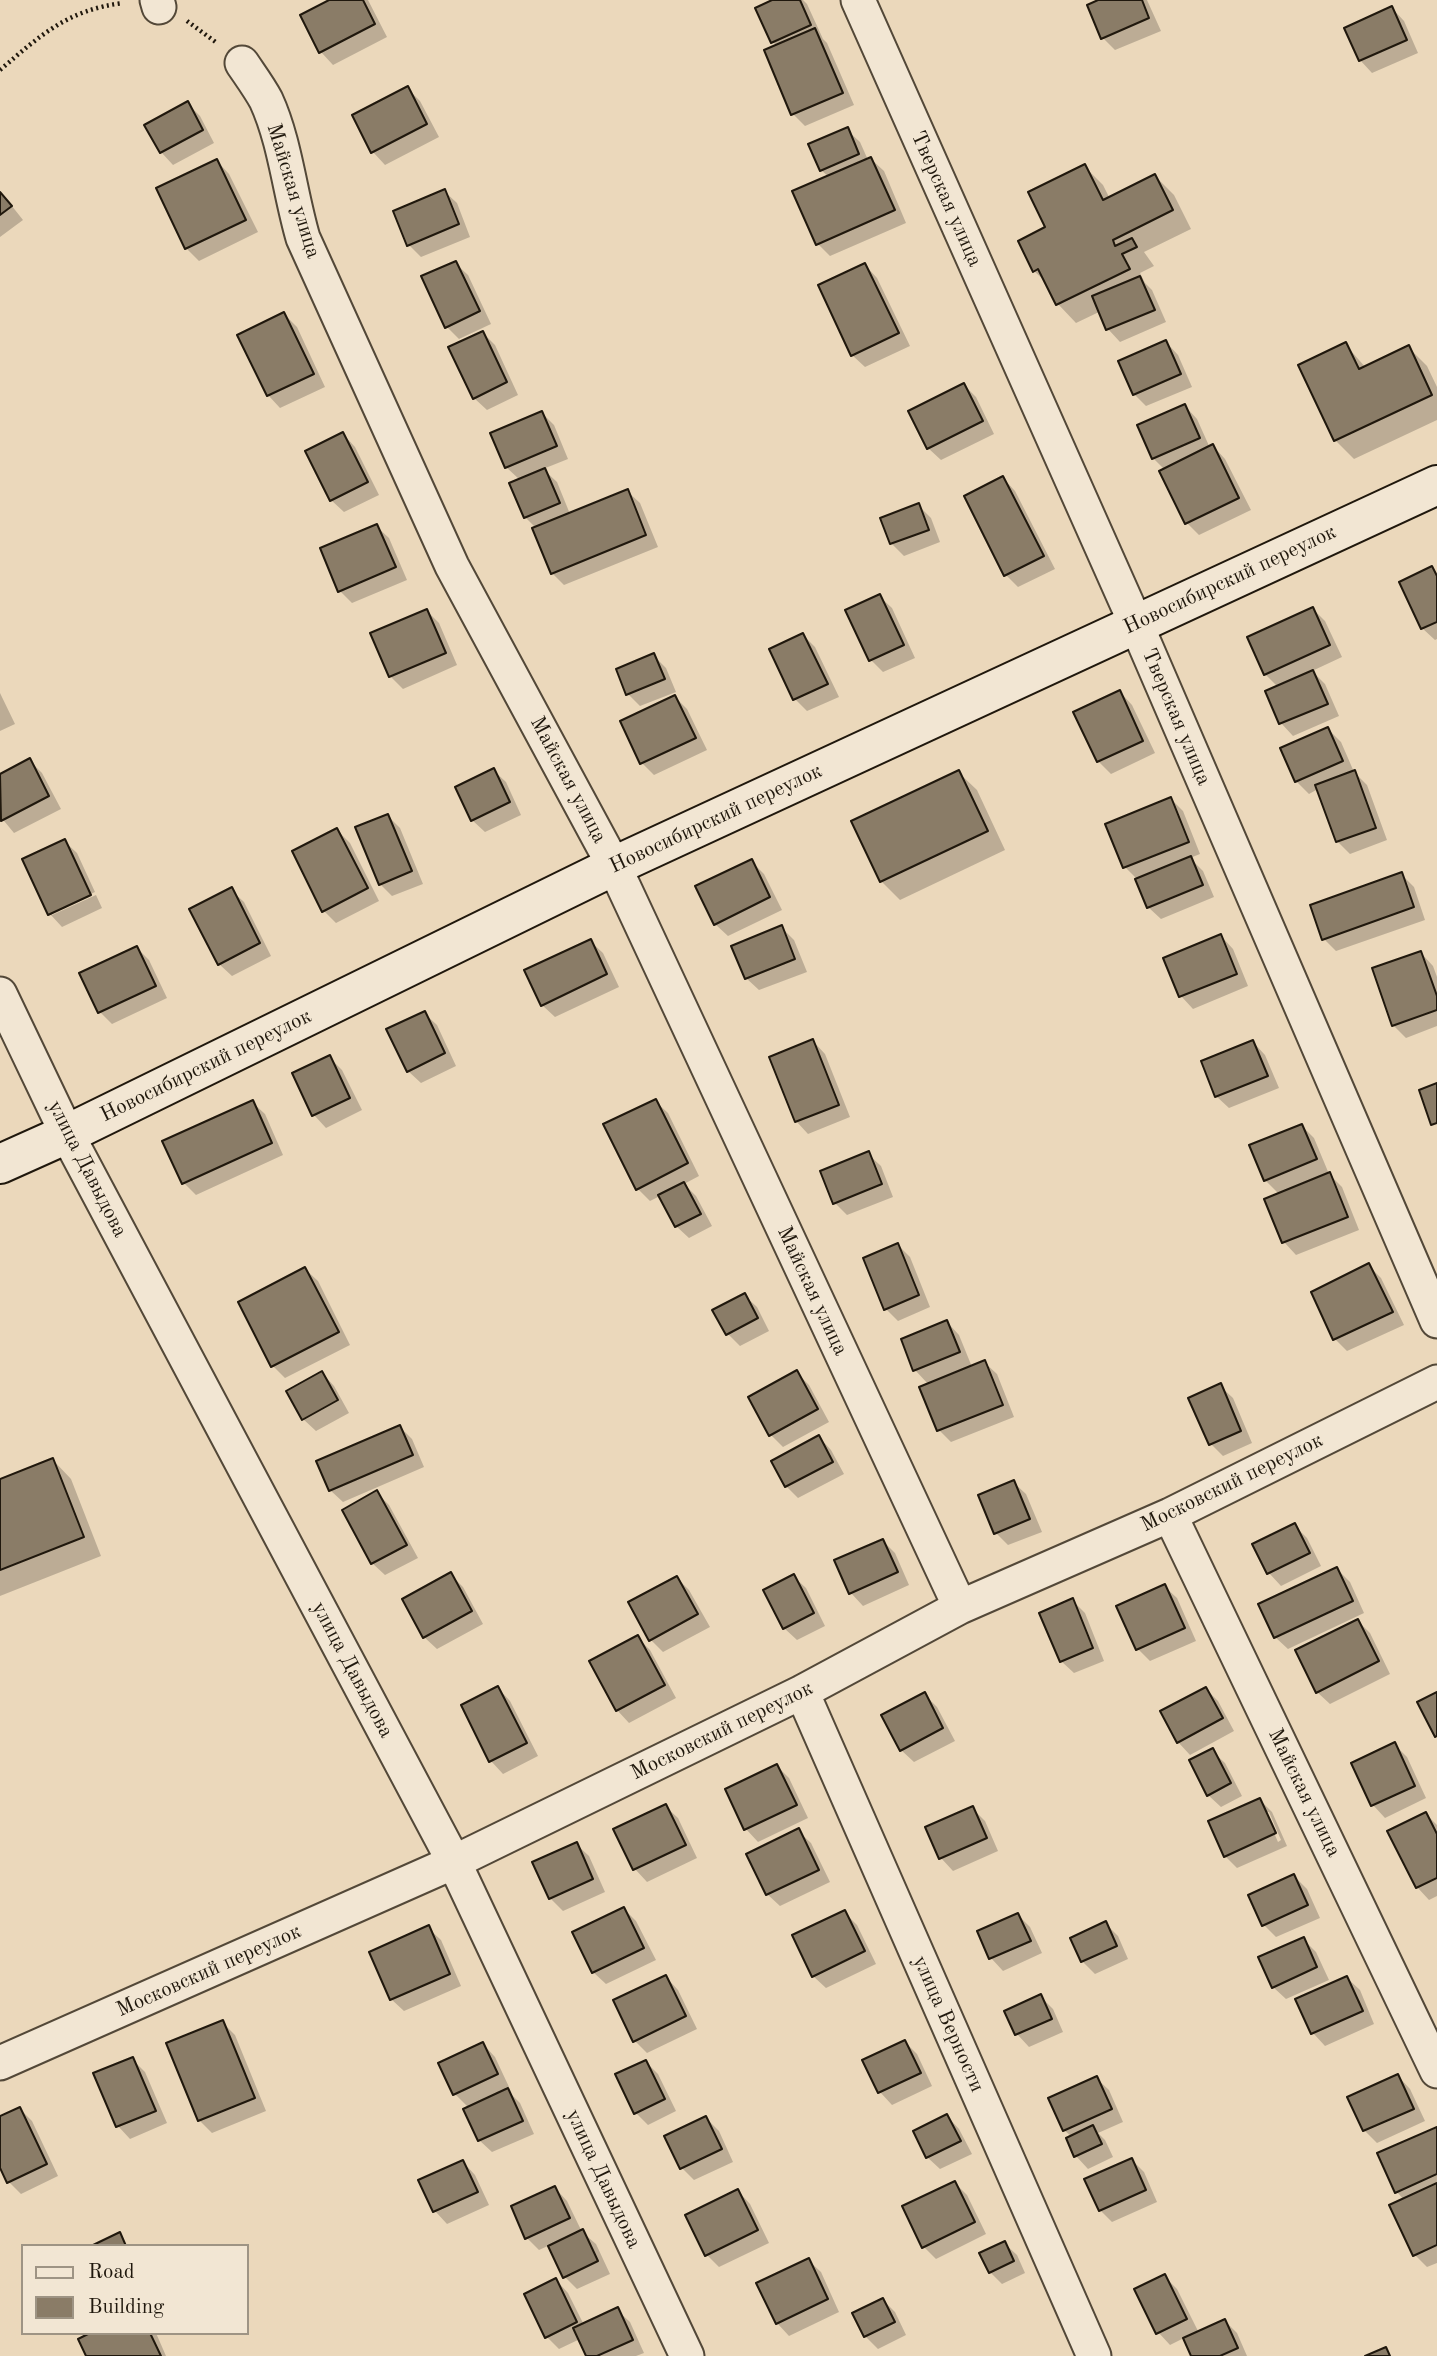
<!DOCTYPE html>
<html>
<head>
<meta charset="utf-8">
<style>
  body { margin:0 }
  #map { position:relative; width:1437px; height:2356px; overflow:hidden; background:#ebd8bb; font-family:"Old Standard TT",serif }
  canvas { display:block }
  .legend { position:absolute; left:21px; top:2244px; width:228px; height:91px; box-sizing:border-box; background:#f2e6d3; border:2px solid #9e9484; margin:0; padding:9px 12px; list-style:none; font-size:21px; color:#20180d }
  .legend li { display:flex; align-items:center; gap:14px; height:35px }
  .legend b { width:35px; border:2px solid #9e9484 }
</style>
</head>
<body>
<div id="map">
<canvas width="1437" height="2356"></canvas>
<ul class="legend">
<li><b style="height:9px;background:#f2e6d3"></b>Road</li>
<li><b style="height:19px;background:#8a7c67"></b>Building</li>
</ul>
</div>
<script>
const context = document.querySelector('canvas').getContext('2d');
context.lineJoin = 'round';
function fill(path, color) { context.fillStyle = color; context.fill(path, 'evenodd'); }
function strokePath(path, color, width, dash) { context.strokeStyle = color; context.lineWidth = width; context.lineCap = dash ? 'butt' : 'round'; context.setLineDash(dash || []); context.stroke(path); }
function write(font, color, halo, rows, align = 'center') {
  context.font = font + ' "Old Standard TT",serif'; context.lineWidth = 5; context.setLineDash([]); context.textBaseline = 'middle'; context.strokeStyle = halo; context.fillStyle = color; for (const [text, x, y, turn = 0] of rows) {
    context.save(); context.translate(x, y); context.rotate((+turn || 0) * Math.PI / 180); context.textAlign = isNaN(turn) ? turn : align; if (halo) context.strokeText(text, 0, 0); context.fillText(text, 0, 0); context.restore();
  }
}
fill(new Path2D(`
  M333,0H368L387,37L333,65L321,52L302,16Z
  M776,0H803L807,4L823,39L827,43L854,105L805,126L793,114L777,46L773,42Z
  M1102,0H1147L1161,31L1115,50L1103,38Z
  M1392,8L1404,21L1418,53L1372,73L1360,60Z
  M407,88L420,101L439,137L385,165L373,152L354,116Z
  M188,104L200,116L214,143L173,165L161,152Z
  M847,130L860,142L868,160L871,159L884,171L906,223L830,256L818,244L829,177L821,170Z
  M217,161L229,174L258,232L199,261L186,248Z
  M1084,166L1103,185L1110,199L1155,176L1174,195L1191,229L1144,252L1154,266L1140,273L1145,283L1152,290L1166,322L1120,342L1108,329L1099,312L1076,323L1058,304L1048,284L1034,271L1047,228Z
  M0,191L23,220L0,237Z
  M444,191L457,203L470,237L421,257L409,245Z
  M455,263L468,275L491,324L459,339L447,327Z
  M865,265L877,278L910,346L865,367L852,355Z
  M284,314L297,327L325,387L280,408L268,395Z
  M483,333L495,345L518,395L487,410L474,398Z
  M1166,342L1178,355L1192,387L1146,406L1134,394Z
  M1345,344L1366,368L1408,347L1427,366L1437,387V420L1354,459L1335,440L1300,366Z
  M964,385L976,397L994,434L941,460L928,448Z
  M1185,406L1197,419L1210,448L1213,446L1225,459L1251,510L1199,535L1187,523L1165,470L1153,458Z
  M542,413L554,425L568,459L543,469L557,482L570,514L627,491L640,503L658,547L564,585L552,573L536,528L525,517L520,480L506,467Z
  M343,434L355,447L379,495L344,512L331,500Z
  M1003,478L1015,491L1055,569L1018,587L1006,575Z
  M918,505L931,518L940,542L904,556L891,543Z
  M376,526L389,538L407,580L352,603L340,591Z
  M1432,568L1437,573V639L1435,640L1422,628Z
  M879,596L892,608L915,658L883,672L871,660Z
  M1313,609L1325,621L1342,657L1312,671L1325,684L1339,716L1293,736L1281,723L1278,687L1265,674Z
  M427,611L439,623L457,665L403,689L390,676Z
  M803,635L815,647L839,697L807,711L795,699Z
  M653,655L666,668L676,692L640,706L628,694Z
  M1120,692L1132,705L1155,753L1111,774L1098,761Z
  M0,693L15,724L0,731Z
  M675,697L687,709L707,750L654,775L642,763Z
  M1328,729L1341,742L1354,772L1367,785L1387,840L1350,854L1337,841L1318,789L1309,794L1296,781Z
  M30,761L42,773L61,809L14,833L0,816V776Z
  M493,770L506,782L521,815L485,832L472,820Z
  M958,772L977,790L1005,850L900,900L881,881Z
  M1171,799L1183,811L1200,854L1190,858L1203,871L1214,897L1161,919L1148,907L1137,879L1125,867Z
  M388,816L400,828L423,884L392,896L380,884Z
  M337,830L350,843L379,901L336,923L324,911Z
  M64,841L77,853L95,892L52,911V915L96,895L102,908L62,927L50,914L24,860Z
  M751,861L764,874L782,910L728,936L715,924Z
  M1401,874L1414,887L1425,920L1336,951L1324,939Z
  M231,890L244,902L271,956L232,976L219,964Z
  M781,927L794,940L807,972L759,990L746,978Z
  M1221,936L1233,949L1248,986L1193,1009L1181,996Z
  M590,941L603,953L619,987L555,1017L542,1005Z
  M137,948L149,960L167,998L112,1024L100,1012Z
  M1421,953L1433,966L1437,977V1026L1406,1038L1393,1025Z
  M424,1013L437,1025L456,1066L421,1083L408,1071Z
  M813,1041L825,1054L850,1117L808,1134L796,1121Z
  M1253,1042L1265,1055L1279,1088L1229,1108L1216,1096Z
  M330,1058L342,1070L362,1110L326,1128L314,1115L294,1074Z
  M655,1101L668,1113L699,1176L684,1184L696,1196L712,1226L689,1238L676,1226L660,1196L650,1201L638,1189Z
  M252,1102L265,1114L283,1155L196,1195L184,1183Z
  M1302,1126L1314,1138L1329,1174L1342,1187L1359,1230L1296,1255L1284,1242L1266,1200L1280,1195L1265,1180Z
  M868,1154L881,1166L893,1197L847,1215L835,1203Z
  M898,1245L910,1257L930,1307L898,1321L886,1309Z
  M1369,1266L1381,1278L1404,1325L1347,1351L1335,1339Z
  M305,1269L318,1281L350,1345L285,1378L273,1366Z
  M744,1295L757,1307L769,1331L740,1346L728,1334Z
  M947,1322L959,1335L972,1367L984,1362L997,1374L1014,1417L951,1442L939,1430L929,1385L915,1370Z
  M322,1373L334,1386L349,1413L316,1431L303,1419Z
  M797,1373L809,1385L829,1422L783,1447L771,1435Z
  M1220,1386L1233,1398L1252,1443L1223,1456L1211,1444Z
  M400,1427L412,1439L424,1467L343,1502L330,1490Z
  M819,1437L831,1450L844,1474L798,1498L786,1486Z
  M53,1460L71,1479L101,1556L0,1596V1481Z
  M1013,1482L1026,1494L1042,1532L1008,1545L996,1533Z
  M377,1493L389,1505L418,1558L385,1575L372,1563Z
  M1294,1525L1307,1538L1321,1566L1281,1586L1269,1573Z
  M883,1541L895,1553L909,1585L863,1606L851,1593L836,1561Z
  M1337,1569L1350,1582L1364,1613L1288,1649L1275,1637Z
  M450,1574L463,1587L483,1624L437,1649L424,1637Z
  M793,1576L806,1588L825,1626L797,1640L784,1628Z
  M677,1578L689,1590L710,1627L663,1652L651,1640L631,1603Z
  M1164,1586L1177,1598L1196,1641L1150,1661L1138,1649Z
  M1072,1600L1085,1613L1104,1661L1074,1673L1061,1661Z
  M1358,1621L1370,1633L1390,1674L1330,1704L1317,1692Z
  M637,1637L650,1650L676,1698L629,1723L617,1710L591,1662Z
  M498,1688L510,1701L538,1756L503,1774L491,1761L463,1706Z
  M1206,1689L1218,1701L1234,1731L1190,1755L1178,1742Z
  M925,1695L937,1707L955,1741L914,1762L901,1750Z
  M1394,1744L1407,1757L1426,1798L1385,1818L1373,1805Z
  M1212,1751L1225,1763L1242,1796L1221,1807L1208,1795Z
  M777,1766L789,1778L808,1818L758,1842L746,1829Z
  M1260,1800L1272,1812L1287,1846L1237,1868L1225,1856ZM1265,1812H1269L1281,1840L1278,1842Z
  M665,1806L678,1818L697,1858L647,1882L635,1869L615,1830Z
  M972,1808L985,1821L998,1851L953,1871L941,1858L927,1828Z
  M1426,1814L1437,1825V1896L1429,1900L1417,1887Z
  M798,1831L811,1843L830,1882L780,1906L767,1894Z
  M576,1844L589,1856L605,1892L563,1911L550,1898Z
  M1294,1876L1307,1889L1320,1918L1276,1937L1264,1925Z
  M624,1909L636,1921L656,1960L606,1984L593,1972Z
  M844,1912L857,1925L876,1964L826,1988L813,1976Z
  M1018,1915L1030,1927L1042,1953L1003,1971L991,1958Z
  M1106,1924L1118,1936L1128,1959L1095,1974L1082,1961Z
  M428,1928L441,1940L461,1986L404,2011L391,1999Z
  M1303,1939L1316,1952L1329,1980L1286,1999L1273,1987Z
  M666,1977L678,1990L697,2029L647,2053L635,2041Z
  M1347,1978L1360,1990L1374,2024L1325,2046L1313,2033Z
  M1040,1996L1053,2009L1063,2032L1029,2047L1017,2034L1007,2011Z
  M222,2022L235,2035L266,2111L212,2133L199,2120Z
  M905,2042L917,2054L932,2086L892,2105L880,2092Z
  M483,2044L495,2057L509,2087L505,2088L520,2103L534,2134L492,2152L479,2140L469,2108L455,2094Z
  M132,2059L145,2072L167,2123L130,2139L118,2126L96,2074Z
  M646,2062L658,2074L676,2111L648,2125L636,2113Z
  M1398,2076L1410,2089L1425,2121L1377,2143L1364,2130Z
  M1096,2078L1109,2090L1123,2122L1098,2133L1105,2140L1113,2157L1088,2169L1076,2156L1072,2137L1064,2130Z
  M20,2109L32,2121L58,2176L21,2194L9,2182L0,2163V2118Z
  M947,2116L959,2129L972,2154L940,2169L927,2157Z
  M706,2118L719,2131L733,2162L694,2180L682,2168Z
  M1437,2130V2263L1427,2267L1415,2255L1404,2200L1397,2192Z
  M1132,2160L1144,2172L1157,2202L1112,2222L1100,2210Z
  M463,2162L475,2175L489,2205L447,2224L435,2211L421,2181Z
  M955,2183L967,2195L986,2234L936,2259L924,2247Z
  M555,2188L567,2201L582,2232L596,2244L610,2274L577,2289L565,2277L550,2245L539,2250L527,2238Z
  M738,2191L750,2204L769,2243L719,2267L707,2255Z
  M1004,2243L1017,2255L1025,2273L1002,2284L990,2272Z
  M808,2260L821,2272L839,2312L789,2336L777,2323Z
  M1164,2276L1177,2289L1199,2333L1225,2321L1237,2333L1247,2356H1193L1184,2338L1170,2345L1158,2332Z
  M556,2280L568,2293L584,2325L617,2310L630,2322L644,2353L636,2356H588L580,2339L559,2349L547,2337Z
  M883,2300L895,2312L906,2335L878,2349L865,2336L855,2314Z
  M95,2333H156L166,2356H88Z`), '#0003');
const building = new Path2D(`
  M329,0H363L375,24L319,53L300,15Z
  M772,0H800L811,25L771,43L755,8Z
  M1098,0H1142L1149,18L1101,39L1087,5Z
  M1392,6L1407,40L1359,61L1344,28Z
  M815,28L843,93L791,115L764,50Z
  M408,86L427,124L371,153L352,115Z
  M188,101L203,130L160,153L144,125Z
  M848,127L859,154L820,171L808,144Z
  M871,157L895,210L816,245L792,191Z
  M217,159L246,220L185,249L156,188Z
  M1085,164L1103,200L1155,174L1173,210L1113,240L1115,246L1132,238L1137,247L1122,254L1130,269L1056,305L1038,269L1033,272L1018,241L1045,227L1028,192Z
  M445,189L459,224L407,246L393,211Z
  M0,192L12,206L0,215Z
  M456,261L480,311L445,328L421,276Z
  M865,263L899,333L851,356L818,285Z
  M1140,276L1155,310L1106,330L1092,296Z
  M284,312L314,374L267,396L237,335Z
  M483,331L507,382L473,399L448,347Z
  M1166,340L1181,374L1133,395L1118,361Z
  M1346,342L1359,369L1409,345L1432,395L1334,441L1298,365Z
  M964,383L983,421L927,449L908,411Z
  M1185,404L1200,438L1152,459L1137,425Z
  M542,411L557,446L505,468L490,433Z
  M343,432L368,482L330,501L305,451Z
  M1213,444L1239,498L1185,524L1159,471Z
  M545,468L560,503L524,518L509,483Z
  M1003,476L1044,556L1004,576L964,496Z
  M628,489L646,535L551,574L532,528Z
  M919,503L929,530L890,544L880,518Z
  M377,524L396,567L338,592L320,548Z
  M1432,566L1437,576V622L1421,629L1399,582Z
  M880,594L904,645L869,661L845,610Z
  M1313,607L1330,645L1264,675L1247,637Z
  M427,609L446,653L389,677L370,633Z
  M803,633L828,684L793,700L769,649Z
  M654,653L665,679L626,695L616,669Z
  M1313,670L1328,704L1279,724L1265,691Z
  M1120,690L1143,741L1097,762L1073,712Z
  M675,695L696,738L640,764L620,721Z
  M1328,727L1343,761L1295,782L1280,748Z
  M30,758L49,796L1,821L0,774Z
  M494,768L510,802L471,821L455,787Z
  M959,770L988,831L880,882L851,821Z
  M1355,770L1376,828L1336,842L1315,785Z
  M1171,797L1189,842L1123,868L1105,824Z
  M388,814L412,871L379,885L355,827Z
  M337,828L368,888L322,912L292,851Z
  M65,839L91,895L48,915L22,859Z
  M1191,856L1203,885L1147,908L1135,879Z
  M752,859L770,897L714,925L695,886Z
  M1402,872L1414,907L1322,940L1310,905Z
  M232,887L260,943L218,965L189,909Z
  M782,925L795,959L745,979L731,946Z
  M1221,934L1237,974L1179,997L1163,958Z
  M591,939L607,974L541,1006L524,970Z
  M137,946L156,986L98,1013L79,973Z
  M1421,951L1437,996V1010L1392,1026L1372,968Z
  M425,1011L445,1053L407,1072L386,1029Z
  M813,1039L839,1105L795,1122L769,1057Z
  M1253,1040L1268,1076L1215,1097L1201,1061Z
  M330,1055L350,1098L312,1116L292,1073Z
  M1437,1083V1123L1431,1125L1419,1090Z
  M656,1099L688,1163L636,1190L603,1124Z
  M253,1100L272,1143L182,1184L162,1141Z
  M1302,1124L1317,1159L1264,1181L1249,1145Z
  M869,1151L882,1184L833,1204L820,1171Z
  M1330,1172L1348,1217L1282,1243L1264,1199Z
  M684,1182L701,1214L675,1227L658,1195Z
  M898,1243L919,1295L884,1310L863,1258Z
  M1369,1263L1393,1312L1333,1340L1311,1292Z
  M305,1267L339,1332L271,1367L238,1302Z
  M745,1293L758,1318L726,1335L712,1310Z
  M947,1320L960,1352L913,1371L901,1339Z
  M985,1360L1003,1405L937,1431L919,1387Z
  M797,1370L818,1409L769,1436L748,1397Z
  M322,1371L338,1400L302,1420L286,1391Z
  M1221,1383L1241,1431L1209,1445L1188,1398Z
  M400,1425L413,1455L329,1491L316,1461Z
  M819,1435L833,1462L785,1487L771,1461Z
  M53,1458L84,1537L0,1570V1479Z
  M1014,1480L1030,1519L994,1534L978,1495Z
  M377,1490L407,1545L371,1564L342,1510Z
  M1295,1523L1310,1553L1267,1574L1252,1544Z
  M883,1539L898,1572L849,1594L834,1560Z
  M1337,1567L1353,1601L1274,1638L1258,1604Z
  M451,1572L472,1611L423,1638L402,1599Z
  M794,1574L814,1613L783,1629L763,1590Z
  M677,1576L698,1614L649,1641L628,1602Z
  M1165,1584L1185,1628L1136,1650L1116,1606Z
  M1073,1598L1093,1648L1060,1662L1039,1613Z
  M1358,1619L1379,1661L1316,1693L1295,1650Z
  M638,1635L665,1685L616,1711L589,1661Z
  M498,1686L527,1743L489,1762L461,1705Z
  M1206,1687L1223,1718L1177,1743L1160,1711Z
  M925,1692L943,1728L900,1751L881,1715Z
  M1437,1692V1736L1435,1737L1417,1702Z
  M1395,1742L1415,1786L1371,1806L1351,1763Z
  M1213,1748L1231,1783L1207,1796L1189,1760Z
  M777,1764L797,1805L744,1830L725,1789Z
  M1260,1798L1276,1833L1224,1857L1208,1821Z
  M666,1804L686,1845L633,1870L613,1829Z
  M973,1806L987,1838L939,1859L925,1827Z
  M1426,1812L1437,1834V1878L1416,1888L1387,1831Z
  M799,1828L819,1870L766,1895L746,1854Z
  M577,1842L593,1879L549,1899L532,1862Z
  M1294,1874L1308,1905L1262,1926L1248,1895Z
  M624,1907L644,1948L592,1973L572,1932Z
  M845,1910L865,1951L812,1977L792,1935Z
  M1018,1913L1031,1941L989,1959L977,1931Z
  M1106,1921L1117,1946L1081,1962L1070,1938Z
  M429,1925L450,1974L390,2000L369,1952Z
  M1304,1937L1317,1967L1272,1988L1258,1957Z
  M666,1975L686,2016L633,2042L613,2000Z
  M1347,1976L1363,2011L1311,2034L1295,1999Z
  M1041,1994L1052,2019L1015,2035L1004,2011Z
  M223,2020L255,2098L198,2121L166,2043Z
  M905,2040L921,2073L878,2093L862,2060Z
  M483,2042L498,2074L453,2095L438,2063Z
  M133,2057L156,2111L116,2127L93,2073Z
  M646,2060L665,2099L634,2114L615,2074Z
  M1398,2074L1414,2109L1363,2131L1347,2097Z
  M1097,2076L1112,2109L1063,2131L1048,2098Z
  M508,2088L523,2121L478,2141L463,2109Z
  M20,2107L47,2164L7,2183L0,2168V2116Z
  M947,2114L961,2141L926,2158L913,2131Z
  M706,2116L722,2149L680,2169L664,2136Z
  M1093,2125L1102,2144L1074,2157L1066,2138Z
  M1437,2127V2174L1395,2193L1377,2153Z
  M1132,2158L1146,2190L1099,2211L1084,2179Z
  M463,2160L478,2192L433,2212L418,2180Z
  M955,2181L975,2222L922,2248L902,2206Z
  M1437,2183V2245L1413,2256L1389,2205Z
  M555,2186L570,2218L525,2239L511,2206Z
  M738,2189L758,2230L705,2256L685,2215Z
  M583,2229L598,2261L563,2278L548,2246Z
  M120,2232L126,2246H91Z
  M1005,2241L1014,2261L989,2273L979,2253Z
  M809,2258L828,2299L776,2324L756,2283Z
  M1165,2274L1187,2319L1156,2334L1134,2289Z
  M556,2278L577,2322L545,2338L524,2294Z
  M883,2298L895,2322L864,2337L852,2313Z
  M618,2307L633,2340L597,2356H586L573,2328Z
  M1225,2319L1238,2348L1220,2356H1191L1183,2338Z
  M90,2333H150L161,2356H86L78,2339Z
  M1386,2347L1390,2356H1365Z`);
fill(building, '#8a7c67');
strokePath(building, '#20180d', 2);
const street = new Path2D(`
  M157,0L159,7
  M858,0L1136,624L1437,1321
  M242,63C250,75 259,87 266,100C285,141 290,194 303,238L452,566L614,866L960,1607
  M0,994L67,1134L454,1862L687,2356
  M1170,1515L1437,2071
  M802,1692L1094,2356
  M0,2063L454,1862L802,1692L960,1607L1170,1515L1437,1382`);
const secondary = new Path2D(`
  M0,1164L67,1134L614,866L1437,485`);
strokePath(street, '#534838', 37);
strokePath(secondary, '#20180d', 42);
strokePath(new Path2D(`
  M187,21L217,43
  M0,70C41,35 67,10 123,3`), '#20180d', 4.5, [2, 3.5]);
strokePath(street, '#f2e6d3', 33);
strokePath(secondary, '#f2e6d3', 38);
write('21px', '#20180d', '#f2e6d3', [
  ["Майская улица",293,191,73],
  ["Тверская улица",946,199,66],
  ["Новосибирский переулок",1230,580,-25],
  ["Тверская улица",1176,717,67],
  ["Майская улица",568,780,62],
  ["Новосибирский переулок",716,819,-25],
  ["Новосибирский переулок",206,1066,-26],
  ["улица Давыдова",87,1169,63],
  ["Майская улица",812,1291,65],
  ["Московский переулок",1232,1483,-26],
  ["улица Давыдова",352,1670,62],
  ["Московский переулок",722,1731,-26],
  ["Майская улица",1304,1793,64],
  ["Московский переулок",209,1971,-24],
  ["улица Верности",948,2024,66],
  ["улица Давыдова",603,2179,65]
]);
</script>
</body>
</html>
